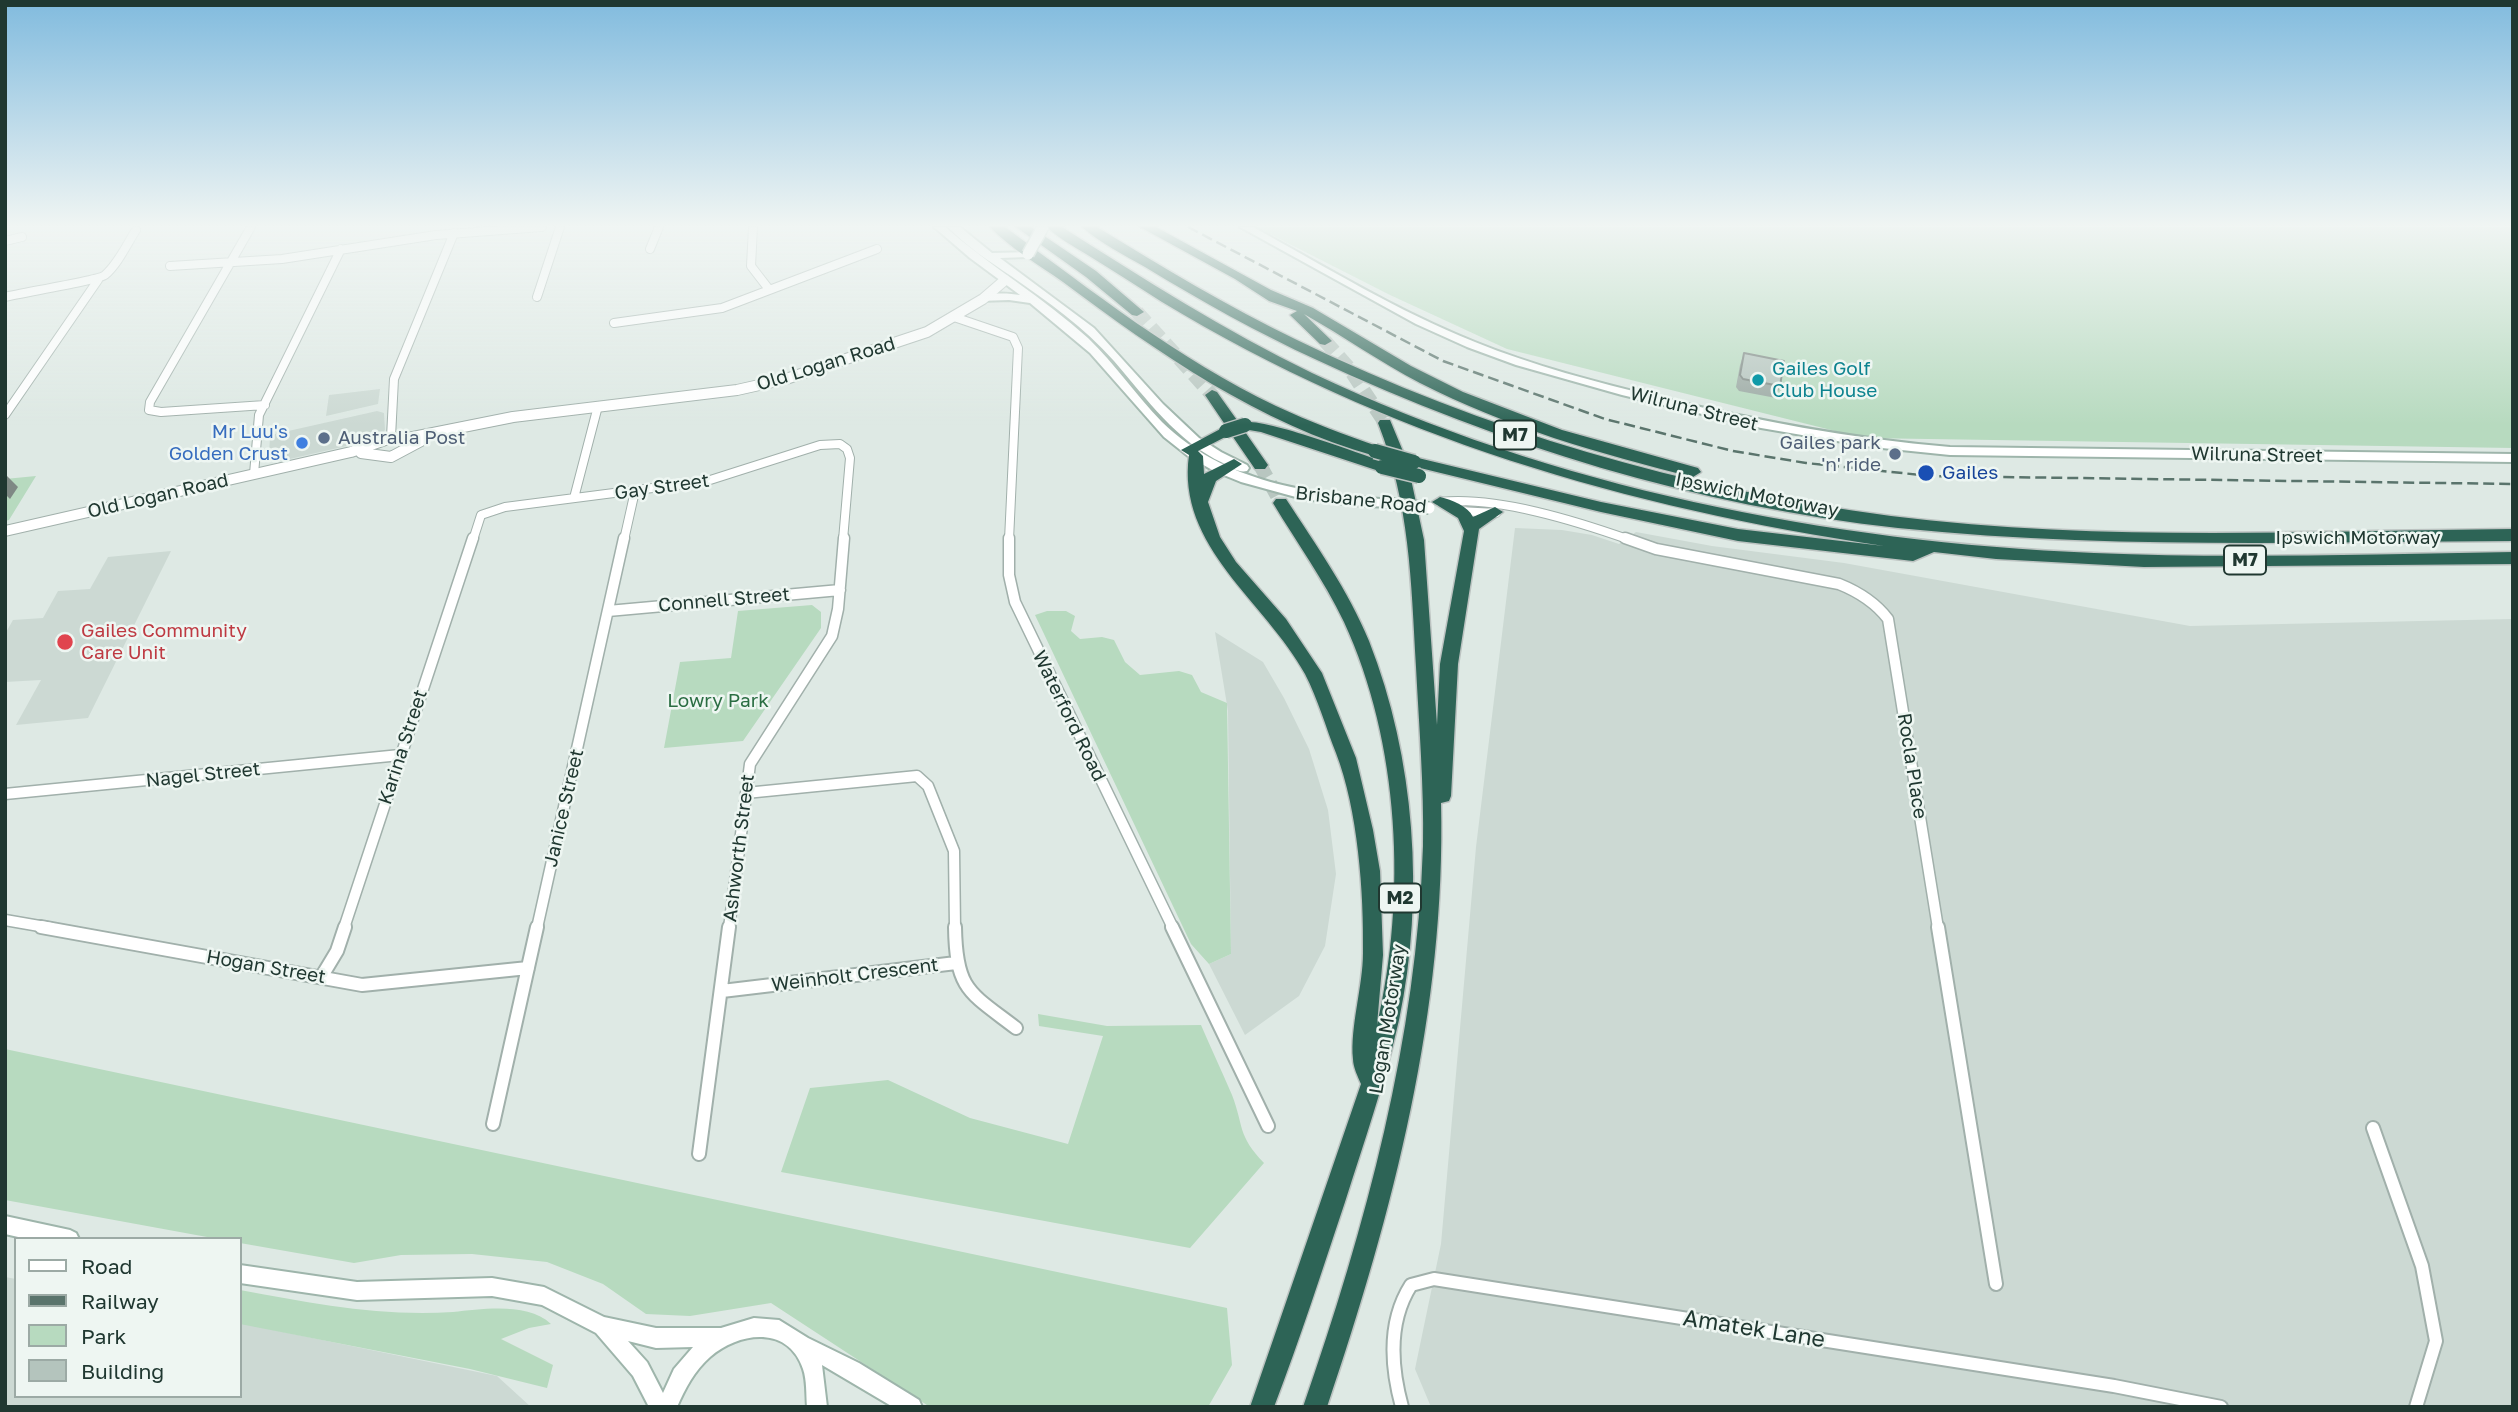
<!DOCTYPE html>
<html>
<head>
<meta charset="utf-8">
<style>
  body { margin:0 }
  #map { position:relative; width:2518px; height:1412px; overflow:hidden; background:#dee9e4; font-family:"Golos Text",sans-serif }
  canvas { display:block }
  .frame { position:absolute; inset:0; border:7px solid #203831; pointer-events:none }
  .legend { position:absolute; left:14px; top:1237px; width:228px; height:161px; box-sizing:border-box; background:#eef6f2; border:2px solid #9caaa5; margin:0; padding:9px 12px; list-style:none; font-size:21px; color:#203831 }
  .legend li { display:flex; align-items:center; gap:14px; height:35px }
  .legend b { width:35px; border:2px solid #9caaa5 }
</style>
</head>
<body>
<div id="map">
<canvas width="2518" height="1412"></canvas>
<div class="frame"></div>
<ul class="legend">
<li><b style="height:9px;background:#fff"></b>Road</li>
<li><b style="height:9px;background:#5a746c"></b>Railway</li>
<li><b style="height:19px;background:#b7dabf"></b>Park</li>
<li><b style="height:19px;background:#b4c4bd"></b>Building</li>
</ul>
</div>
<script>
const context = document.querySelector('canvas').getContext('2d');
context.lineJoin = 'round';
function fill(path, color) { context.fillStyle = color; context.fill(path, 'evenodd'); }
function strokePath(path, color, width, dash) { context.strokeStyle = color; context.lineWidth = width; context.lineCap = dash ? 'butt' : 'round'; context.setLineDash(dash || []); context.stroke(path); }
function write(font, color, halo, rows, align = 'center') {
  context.font = font + ' "Golos Text",sans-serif'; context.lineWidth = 5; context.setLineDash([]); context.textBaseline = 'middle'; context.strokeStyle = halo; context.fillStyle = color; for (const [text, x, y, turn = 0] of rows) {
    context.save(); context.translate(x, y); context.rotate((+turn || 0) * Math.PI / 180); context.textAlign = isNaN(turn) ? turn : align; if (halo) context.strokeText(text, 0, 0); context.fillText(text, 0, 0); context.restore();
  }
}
fill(new Path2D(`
  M380,389L378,404L326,416L329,395Z
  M377,411L384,413L385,430L377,439L281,461L269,454L270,438L275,434Z
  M1515,528L1562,530L1592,535L1619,544L1636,532L1712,546L1844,563L2190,626L2513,619V1407H1431L1415,1369L1441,1244L1476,847Z
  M171,551L88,718L16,725L41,680L5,682V634L13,620L43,618L58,591L90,589L108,557Z
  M1215,632L1263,662L1284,698L1309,749L1328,810L1336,874L1325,946L1299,996L1245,1035L1209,964L1231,954L1228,711Z
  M5,1277L16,1279V1396H240V1323L497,1376L531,1407H5Z`), '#ccd9d3');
fill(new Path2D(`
  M1256,227H2513V448L1863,438L1507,349L1390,295Z
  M36,476L9,520L5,521V479Z
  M812,605L821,612V628L743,741L664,748L680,662L731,658L738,611Z
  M1047,611H1066L1075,616L1071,631L1080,639L1102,637L1114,640L1125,662L1140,675L1179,671L1192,675L1201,692L1227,703L1231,954L1209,964L1191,944L1035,615Z
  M1038,1014L1107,1026L1201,1025C1211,1048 1222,1072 1232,1095C1244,1126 1237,1135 1264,1163L1190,1248L781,1172L810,1088L888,1080L970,1118L1068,1144L1103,1036L1039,1026Z
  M5,1049L1227,1308L1232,1365L1208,1407H930L771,1303L690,1316L646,1314L603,1284L547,1262L472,1254L401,1255L354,1263L240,1243V1239H218L5,1200Z
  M240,1290C311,1303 380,1317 453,1312C483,1309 528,1302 551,1324L529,1328L501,1339L553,1365L547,1388L470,1369L240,1324Z`), '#b7dabf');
strokePath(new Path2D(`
  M1137,312L1212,395
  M1325,341L1349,368L1385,423
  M1260,465L1281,503`), '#b8c6c0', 14, [14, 7]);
const minorFar2 = new Path2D(`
  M251,227L150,402L149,410L161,412L265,405
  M753,227L751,266L768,288
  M5,241L22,237
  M650,249L659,227
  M170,266L282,259L436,235L542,227
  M5,297C20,293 100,280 105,275C118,264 127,244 136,230
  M537,297L560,227
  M954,317L1013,337L1018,348L1009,540
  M614,323L722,308L877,249
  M5,415L98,280
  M391,437L394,379L454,233
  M254,474L259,415L341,249
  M574,498L598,406
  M1440,502C1497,496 1576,521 1630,540
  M1459,511L1496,513
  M473,540L481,515L505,507L707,481L820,445L840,444L847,449L850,458L843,540
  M624,540L635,491`);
const minorFar1 = new Path2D(`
  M1009,538V575L1015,602L1173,928
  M1625,538L1656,549L1839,584C1859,592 1875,602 1888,619L1938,928
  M608,611L840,590
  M746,793L917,776L928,786L954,851L955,928
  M5,794L400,755
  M5,920L51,928
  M344,928L473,538
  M537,928L624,538
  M729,928L750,764L832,636L838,609L844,538`);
const minor = new Path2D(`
  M41,927L362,985L528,968
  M955,927C956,990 969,992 1016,1028
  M1172,927L1268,1126
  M1938,927L1996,1284
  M322,976L337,951L345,927
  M722,991L956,963
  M493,1124L537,927
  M2373,1128L2422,1266L2436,1341L2416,1407
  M699,1154L729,927
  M1402,1407C1391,1367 1388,1321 1411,1285L1434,1279L2114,1386L2221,1407`);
const tertiary = new Path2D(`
  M361,453L391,457L421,441
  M5,531L351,452L388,439L408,438L513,417L737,390L786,379L927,332L983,299L1005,280`);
const secondary = new Path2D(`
  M934,227H945C991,267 1044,298 1088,338C1115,364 1136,395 1162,422C1224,483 1310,494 1393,500L1397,501L1399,504L1397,507L1363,506L1303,499L1241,482L1214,471L1188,456L1164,437L1090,353L1030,303L1009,300L979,301L978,299C988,292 1007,293 1020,295L970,258Z
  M948,227H960L992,253L1032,252L1033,254L1028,257L1000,258L1094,328L1163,404L1199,438L1221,452L1247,465L1249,468L1247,471C1238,473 1231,467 1223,463C1176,441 1147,399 1114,361C1084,327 1048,302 1011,276C989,261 967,247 948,227Z
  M1240,227H1253C1326,267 1397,311 1475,342C1534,366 1596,382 1657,397C1754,420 1851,439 1950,447L2513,454V462L1950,455L1872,447L1761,428L1622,395L1516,365L1467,347L1416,324Z
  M5,1216L70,1230L76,1233L79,1239H27L5,1234Z
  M240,1265L357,1282L492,1278L544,1287L604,1317L656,1328H721L754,1318L779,1320L808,1338L859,1363L919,1400L922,1407H893L822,1365L827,1407H807C806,1395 807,1380 803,1369C788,1325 739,1332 710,1357C694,1371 685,1389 677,1407H649L633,1376L596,1333L542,1305L492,1296L357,1300L240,1283ZM628,1341L656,1348L693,1347L674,1369L663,1393L647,1362Z`);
const motorway = new Path2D(`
  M990,227H1005C1092,291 1178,359 1276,406C1310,422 1345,435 1380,447L1382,451L1375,456C1260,424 1158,353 1063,282C1039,265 1010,248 990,227Z
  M1016,227H1031L1096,271L1144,312L1137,316L1132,315L1086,277Z
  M1047,227H1062C1144,279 1225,331 1312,373C1553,488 1828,542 2094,553C2233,559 2373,554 2513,552V564L2144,567L1996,559L1934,552L1913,561L1738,541L1601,512L1408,465L1424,540L1437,725L1440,664L1464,531L1458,518L1432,502L1440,497C1452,500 1468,506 1473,517L1495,507L1503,512L1479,529L1458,664L1451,796L1449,801L1441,803C1446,1009 1393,1213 1327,1407H1303C1366,1226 1417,1038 1423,846C1424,786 1419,726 1416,667C1411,580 1410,505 1378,423L1380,420H1390L1407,461L1414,457L1601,502L1738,529L1884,546C1625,507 1387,438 1162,302C1137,286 1112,270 1086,254C1073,246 1058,238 1047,227Z
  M1082,227H1097C1163,267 1228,307 1297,340C1484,431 1685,489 1891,516C2096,542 2306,531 2513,529V541C2308,542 2102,549 1898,528C1697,506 1500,445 1317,360C1258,333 1201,301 1145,267C1124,255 1100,243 1082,227Z
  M1140,227H1156L1271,290L1313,308L1411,366L1463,392L1562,430L1698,468L1701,472L1693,477C1600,454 1506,427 1420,383C1380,362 1343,336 1304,314L1332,341L1325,345L1320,344L1290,315L1297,311L1269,301L1235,279Z
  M1212,390L1217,392L1239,423C1256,414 1363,455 1387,463L1390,467L1382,472L1261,432L1243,429L1268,465L1265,469H1255L1231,434L1198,451L1203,456L1204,474L1234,459L1242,464L1216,481L1208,502L1220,537L1236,562L1286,619L1322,673L1356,758L1373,830L1380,871L1383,955L1377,1025C1407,897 1400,743 1344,622C1324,580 1297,543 1273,503L1276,499H1286C1316,545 1348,590 1369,641C1415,758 1425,896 1399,1020C1385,1082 1364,1142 1345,1202C1322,1271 1300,1339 1274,1407H1250L1361,1084C1358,1077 1353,1067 1353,1059C1350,1027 1363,986 1363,953C1364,893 1358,810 1336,753C1326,728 1318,699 1305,674C1266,602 1176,547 1189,455L1181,450L1226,426L1205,395Z`);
strokePath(minorFar2, '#a1b0ab', 10);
strokePath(minorFar1, '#a1b0ab', 13);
strokePath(minor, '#a1b0ab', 16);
strokePath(tertiary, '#a1b0ab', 12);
strokePath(secondary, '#9eb5ab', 4);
strokePath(motorway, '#bcc3c1', 3);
strokePath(minorFar2, '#fff', 8);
strokePath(minorFar1, '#fff', 10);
strokePath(minor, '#fff', 12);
strokePath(tertiary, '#fff', 10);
fill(secondary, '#fff');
fill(motorway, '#2d6456');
strokePath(new Path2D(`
  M1188,227L1443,361L1605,419L1733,451L1806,463L1930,476L2513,484`), '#5a746c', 2.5, [11, 5]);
const secondaryBridge = new Path2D(`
  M1028,254L1043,227
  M1393,504L1429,508`);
const motorwayBridge = new Path2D(`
  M1226,431L1245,425
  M1375,451L1414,462
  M1382,467L1419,476`);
strokePath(secondaryBridge, '#9eb5ab', 14, []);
strokePath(motorwayBridge, '#bcc3c1', 17, []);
strokePath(secondaryBridge, '#fff', 11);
strokePath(motorwayBridge, '#2d6456', 14);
fill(new Path2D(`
  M1744,353L1780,386L1776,398L1739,391L1736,387L1740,365Z`), '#9ba9a3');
fill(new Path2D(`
  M6,475L18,487L10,499L5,494Z`), '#7e8984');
const building = new Path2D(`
  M1744,353L1784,361L1780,386L1743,379L1740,375Z`);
fill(building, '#b4c4bd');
strokePath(building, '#7e8984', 2);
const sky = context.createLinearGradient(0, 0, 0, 425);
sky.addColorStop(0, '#81bbde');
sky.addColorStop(0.53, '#f0f5f3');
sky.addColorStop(1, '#f0f5f300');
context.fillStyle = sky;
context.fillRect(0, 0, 2518, 425);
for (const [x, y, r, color] of [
  [1758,380,7,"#0f9aa8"],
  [324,438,7,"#5c6f8a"],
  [302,443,7,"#3f7fe0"],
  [1895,454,7,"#5c6f8a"],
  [1926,473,9,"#1a4fb4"],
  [65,642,9,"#e0444e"]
]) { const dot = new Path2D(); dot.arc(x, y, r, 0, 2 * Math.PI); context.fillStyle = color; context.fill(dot); strokePath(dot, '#eef6f2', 2.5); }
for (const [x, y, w] of [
  [1515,435,42],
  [2245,560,42],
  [1400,898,42]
]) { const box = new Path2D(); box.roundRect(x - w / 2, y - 14.5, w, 29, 5); context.fillStyle = '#eef6f2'; context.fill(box); strokePath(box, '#203831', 2); }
write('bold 18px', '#203831', null, [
  ["M7",1515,435],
  ["M7",2245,560],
  ["M2",1400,898]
]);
write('19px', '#203831', '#eef6f2', [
  ["Old Logan Road",826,364,-17],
  ["Wilruna Street",1694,409,14],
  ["Wilruna Street",2257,455,1],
  ["Gay Street",662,487,-8],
  ["Ipswich Motorway",1757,495,11],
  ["Old Logan Road",158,496,-13],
  ["Brisbane Road",1361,500,6],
  ["Ipswich Motorway",2358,538],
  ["Connell Street",724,600,-5],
  ["Waterford Road",1069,716,64],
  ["Karina Street",403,747,-72],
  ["Rocla Place",1912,766,81],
  ["Nagel Street",203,775,-6],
  ["Janice Street",564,808,-77],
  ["Ashworth Street",739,848,-83],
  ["Hogan Street",266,967,10],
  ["Weinholt Crescent",855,975,-7],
  ["Logan Motorway",1388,1019,-81]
]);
write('19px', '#0d838f', '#eef6f2', [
  ["Gailes Golf",1772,369],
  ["Club House",1772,391]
], 'left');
write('19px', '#366cbe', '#eef6f2', [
  ["Mr Luu's",288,432],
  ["Golden Crust",288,454]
], 'right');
write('19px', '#4e5e75', '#eef6f2', [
  ["Australia Post",338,438],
  ["Gailes park",1881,443,"right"],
  ["'n' ride",1881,465,"right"]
], 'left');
write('19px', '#164399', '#eef6f2', [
  ["Gailes",1942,473]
], 'left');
write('19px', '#be3a42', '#eef6f2', [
  ["Gailes Community",81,631],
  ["Care Unit",81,653]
], 'left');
write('19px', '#2b6e43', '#eef6f2', [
  ["Lowry Park",718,701]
]);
write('23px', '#203831', '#eef6f2', [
  ["Amatek Lane",1754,1329,9]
]);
</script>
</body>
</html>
